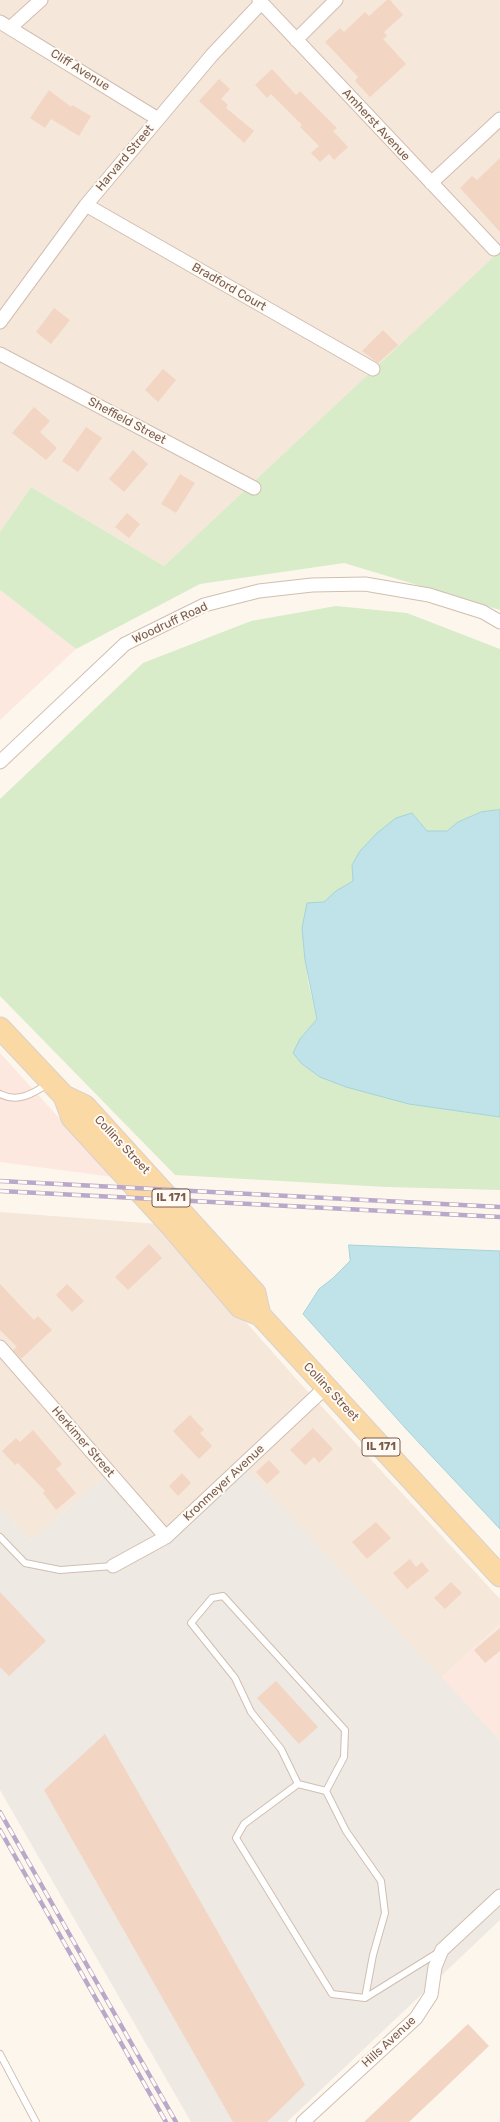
<!DOCTYPE html>
<html>
<head>
<meta charset="utf-8">
<style>
  body { margin:0 }
  canvas { display:block; background:#fdf6ec }
</style>
</head>
<body>
<canvas width="500" height="2122"></canvas>
<script>
const context = document.querySelector('canvas').getContext('2d');
context.lineJoin = 'round';
function fill(path, color) { context.fillStyle = color; context.fill(path, 'evenodd'); }
function strokePath(path, color, width, dash) { context.strokeStyle = color; context.lineWidth = width; context.lineCap = dash ? 'butt' : 'round'; context.setLineDash(dash || []); context.stroke(path); }
function write(font, color, halo, rows, align = 'center') {
  context.font = font + ' Rubik,sans-serif'; context.lineWidth = 4; context.setLineDash([]); context.textBaseline = 'middle'; context.strokeStyle = halo; context.fillStyle = color; for (const [text, x, y, turn = 0] of rows) {
    context.save(); context.translate(x, y); context.rotate((+turn || 0) * Math.PI / 180); context.textAlign = isNaN(turn) ? turn : align; if (halo) context.strokeText(text, 0, 0); context.fillText(text, 0, 0); context.restore();
  }
}
fill(new Path2D(`
  M0,0H34L11,22L0,16Z
  M46,0H500V252L164,566L31,487L0,532V19L18,27Z
  M0,1212L159,1224L299,1382L500,1599V1624L441,1678L239,1461L168,1528L115,1467L31,1541L0,1507Z`), '#f5e8da');
fill(new Path2D(`
  M0,590L76,649L0,720Z
  M0,1053L113,1177L0,1162Z
  M500,1624V1740L441,1678Z`), '#fde8e0');
fill(new Path2D(`
  M239,1461L500,1740V1920L287,2122H191L0,1790V1507L31,1541L115,1467L168,1528Z`), '#efe9e4');
fill(new Path2D(`
  M500,251V610L344,563L200,584L76,649L0,590V532L31,487L164,566Z
  M336,606L407,613L500,649V810L481,812L458,822L447,831H427L412,813L352,865L354,881C332,894 318,909 302,928L308,981L317,1019L300,1039L409,1104L500,1117V1190L387,1187L175,1175L0,996V799L143,663L251,621Z`), '#d8ecc9');
const water = new Path2D(`
  M500,810V1117L409,1104L346,1087L320,1077L302,1064L293,1053L300,1039L317,1019L305,960L302,928L307,903L324,902L336,891L353,881L352,865L360,851L377,833L396,818L412,813L427,831H447L458,822L481,812Z
  M349,1245L500,1251V1529L408,1431L303,1314L319,1289L333,1278L350,1261Z`);
fill(water, '#bfe3e8');
strokePath(water, '#a5d3da', 1);
fill(new Path2D(`
  M387,0H390L403,15L384,32L387,36L383,39L406,64L370,97L355,81L358,77L325,42L340,28L344,32L365,12L369,16Z
  M272,69L296,95L300,91L337,128L333,131L348,147L334,160L329,154L320,162L311,153L319,146L300,127L302,125L271,94L267,98L255,85Z
  M219,79L230,89L221,99L228,105L226,108L254,131L244,143L199,101Z
  M49,90L71,107L72,105L91,116L79,136L51,119L45,128L30,118Z
  M500,158V232L460,188L472,176L477,180Z
  M54,308L70,320L51,344L36,332Z
  M383,330L398,345L378,363L362,351Z
  M163,369L176,380L158,402L145,390Z
  M34,407L50,421L40,432L57,448L46,460L12,433Z
  M86,427L102,438L78,472L62,461Z
  M133,450L148,464L124,492L109,479Z
  M180,474L195,483L176,513L161,504Z
  M127,513L140,524L129,538L115,527Z
  M149,1244L162,1258L128,1290L115,1277Z
  M0,1284L34,1320L38,1316L52,1330L21,1359L13,1350L17,1347L0,1330Z
  M67,1284L84,1301L72,1312L56,1295Z
  M190,1415L204,1430L200,1433L212,1446L199,1459L173,1431Z
  M313,1428L333,1449L319,1463L314,1457L305,1465L290,1450Z
  M33,1430L62,1464L56,1469L76,1493L56,1510L43,1493L45,1491L18,1463L15,1465L2,1451L16,1438L20,1442Z
  M269,1460L280,1472L267,1484L256,1472Z
  M182,1473L191,1483L178,1496L169,1486Z
  M376,1522L391,1538L367,1559L352,1542Z
  M410,1559L416,1567L422,1562L429,1571L407,1589L393,1573Z
  M451,1582L462,1593L445,1609L434,1598Z
  M0,1592L46,1641L9,1676L0,1667Z
  M500,1628V1651L485,1663L474,1650Z
  M276,1681L318,1727L299,1744L257,1698Z
  M105,1734L305,2085L267,2122H233L44,1790Z
  M468,2024L489,2046L409,2122H364Z`), '#f3d5c3');
const lane = new Path2D(`
  M0,1094C17,1103 33,1094 47,1084
  M0,1537L25,1563L60,1570L113,1566
  M298,1784L326,1791
  M365,1998L373,1955L385,1913L381,1881L346,1831L326,1791L344,1757L345,1730L223,1596L212,1598L191,1623L235,1678L251,1712L281,1749L298,1784L244,1824L236,1838L332,1994L365,1998L439,1952
  M0,2054L36,2122`);
const street = new Path2D(`
  M259,0L494,249
  M0,22L158,119
  M11,27L41,0
  M296,40L336,0
  M431,183L500,119
  M86,205L373,369
  M0,322L86,205L212,55L261,3
  M0,354L254,488
  M0,762L125,644L204,605L259,591L312,585L365,584L429,595L483,612L500,622
  M0,1347L166,1537
  M113,1566L166,1537L326,1387
  M303,2122L416,2018L431,1995L435,1967L442,1950L500,1896`);
const primary = new Path2D(`
  M0,1028L64,1096L85,1106L255,1293L260,1315
  M64,1096L72,1118L171,1226L240,1307L260,1315L500,1576`);
strokePath(lane, '#d1beb0', 8);
strokePath(street, '#d1beb0', 15);
strokePath(primary, '#dad1cd', 23);
strokePath(lane, '#fff', 6);
strokePath(street, '#fff', 13);
strokePath(primary, '#fbd9a5', 21);
const rail = new Path2D(`
  M0,1181L500,1207
  M0,1191L500,1217
  M0,1812L176,2122
  M0,1830L166,2122`);
strokePath(rail, '#b9a8c9', 4.5);
strokePath(rail, '#fffaf3', 3, [9]);
for (const [x, y, w] of [
  [171,1198,38],
  [381,1447,38]
]) { const box = new Path2D(); box.roundRect(x - w / 2, y - 9, w, 18, 3); context.fillStyle = '#fffaf3'; context.fill(box); strokePath(box, '#7a5c4d', 1); }
write('bold 11px', '#7a5c4d', null, [
  ["IL 171",171,1198],
  ["IL 171",381,1447]
]);
write('12px', '#7a5c4d', '#fffaf3', [
  ["Cliff Avenue",80,70,32],
  ["Amherst Avenue",376,125,47],
  ["Harvard Street",125,158,-50],
  ["Bradford Court",229,287,30],
  ["Sheffield Street",127,421,28],
  ["Woodruff Road",170,623,-25],
  ["Collins Street",122,1145,47],
  ["Collins Street",331,1392,47],
  ["Herkimer Street",83,1442,49],
  ["Kronmeyer Avenue",224,1483,-43],
  ["Hills Avenue",389,2042,-43]
]);
</script>
</body>
</html>
